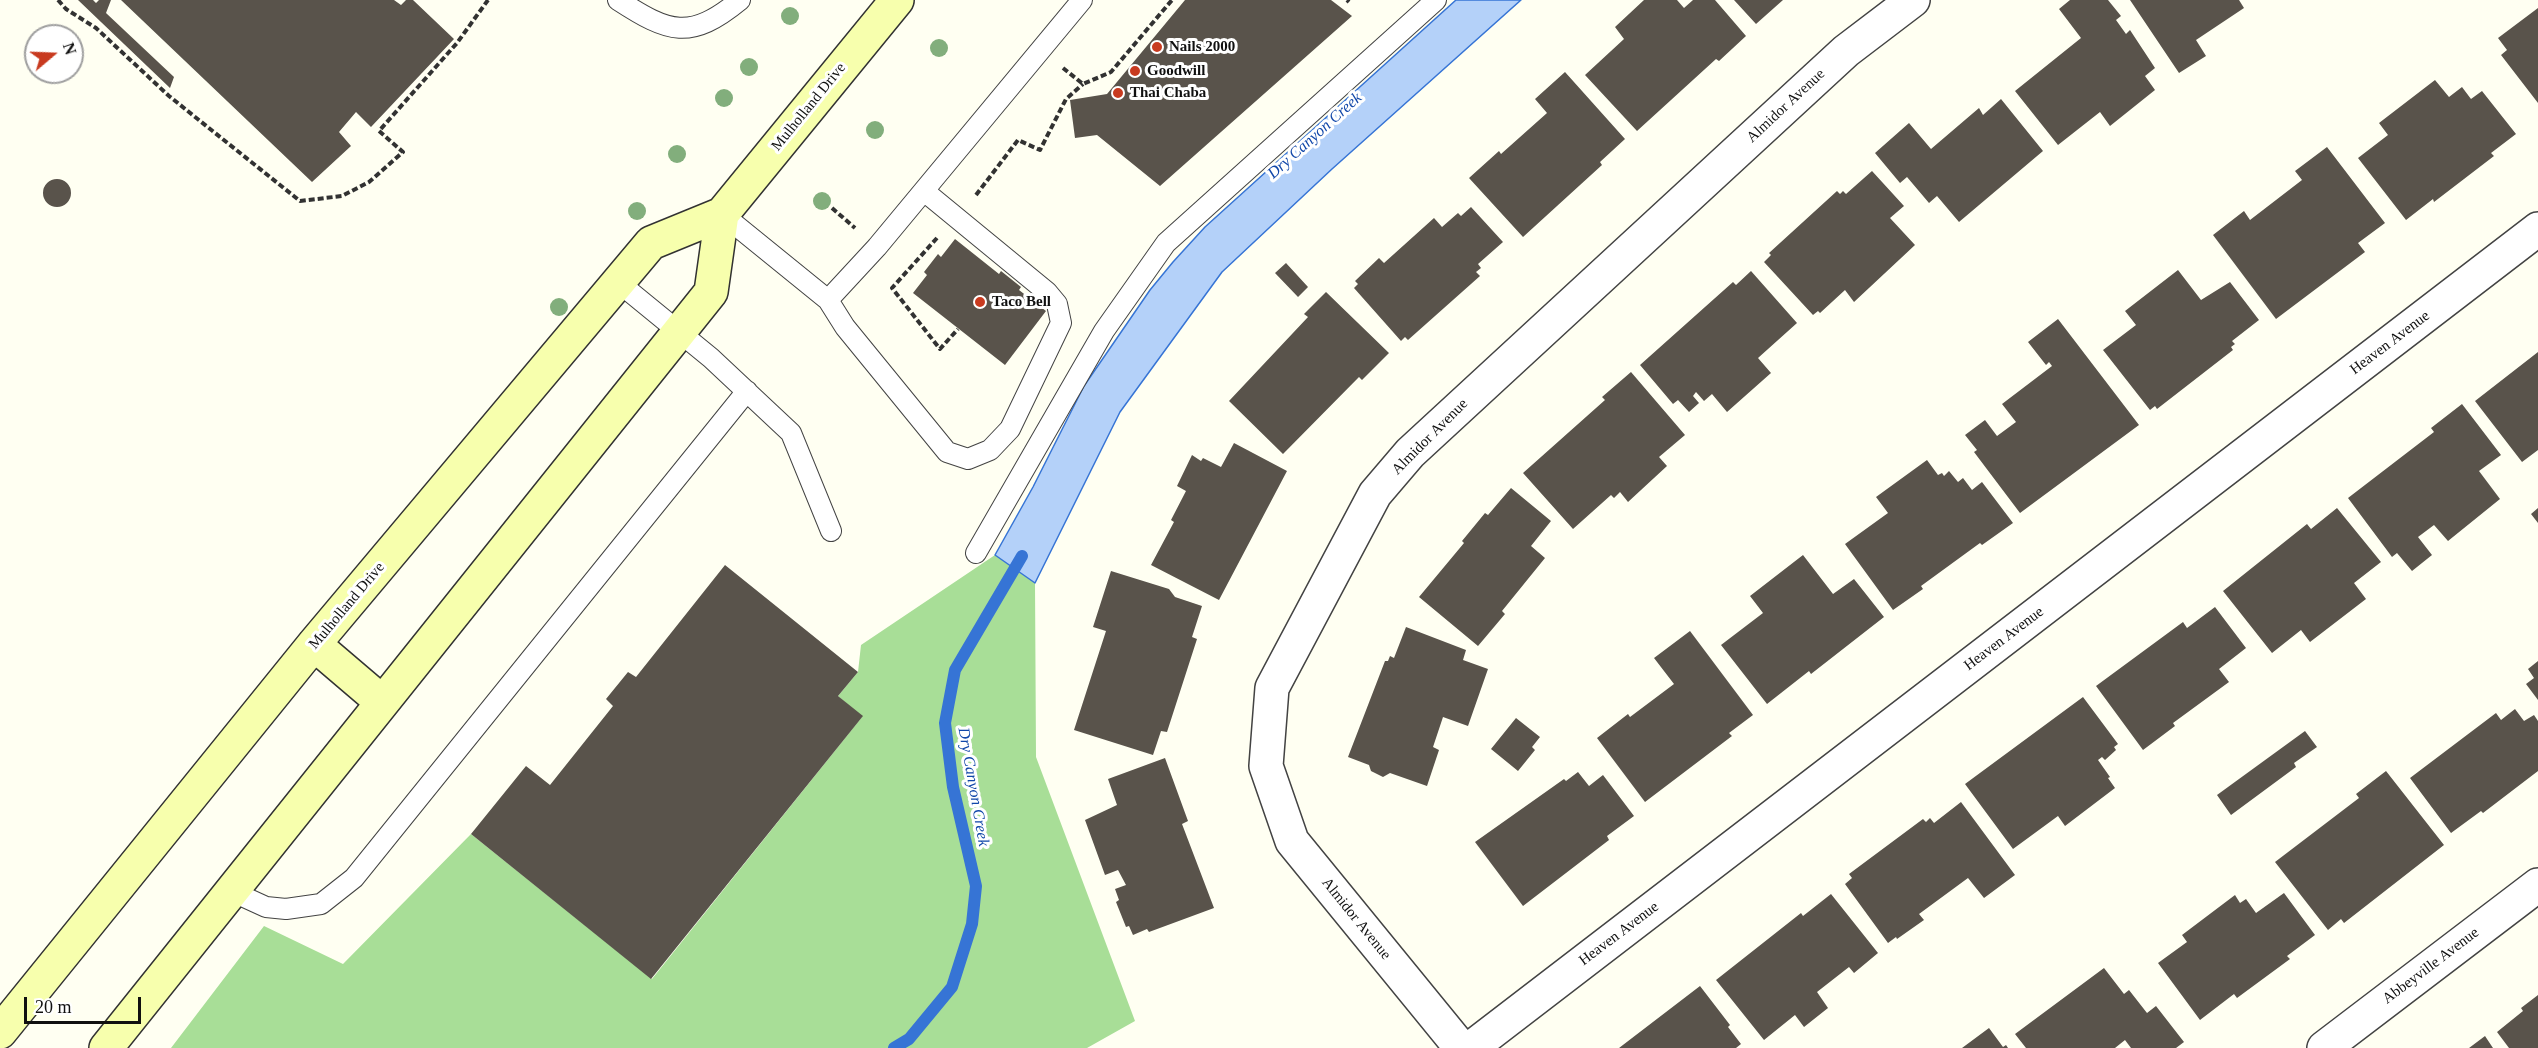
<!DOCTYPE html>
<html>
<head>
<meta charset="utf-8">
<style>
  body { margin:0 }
  #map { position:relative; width:2538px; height:1048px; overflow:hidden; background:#fffff2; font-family:Georgia,serif }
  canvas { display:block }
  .north { position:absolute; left:24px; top:24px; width:60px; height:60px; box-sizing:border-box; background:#fff; border:2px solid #9f9f9f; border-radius:50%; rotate:71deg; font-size:16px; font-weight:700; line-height:24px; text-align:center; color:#101010 }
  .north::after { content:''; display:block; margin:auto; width:21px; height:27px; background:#c83a1f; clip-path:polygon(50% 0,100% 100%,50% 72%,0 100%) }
  .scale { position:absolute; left:24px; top:997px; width:117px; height:27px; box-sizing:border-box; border:3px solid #101010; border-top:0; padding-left:8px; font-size:18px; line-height:21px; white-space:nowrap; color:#101010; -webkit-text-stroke:4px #fff; paint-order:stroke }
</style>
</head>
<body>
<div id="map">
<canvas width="2538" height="1048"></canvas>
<div class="north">N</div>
<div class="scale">20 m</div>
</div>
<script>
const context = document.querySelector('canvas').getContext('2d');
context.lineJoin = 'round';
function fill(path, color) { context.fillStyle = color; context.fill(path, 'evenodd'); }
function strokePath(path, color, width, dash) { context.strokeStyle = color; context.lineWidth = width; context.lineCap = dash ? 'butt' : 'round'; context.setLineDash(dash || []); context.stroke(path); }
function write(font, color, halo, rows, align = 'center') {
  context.font = font + ' Georgia,serif'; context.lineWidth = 6; context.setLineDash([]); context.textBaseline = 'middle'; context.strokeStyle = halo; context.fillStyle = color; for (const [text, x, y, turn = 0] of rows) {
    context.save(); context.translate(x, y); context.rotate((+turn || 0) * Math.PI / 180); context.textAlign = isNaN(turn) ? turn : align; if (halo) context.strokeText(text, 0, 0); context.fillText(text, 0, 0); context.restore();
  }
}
fill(new Path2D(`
  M995,555L1035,583L1036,757L1135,1021L1087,1048H171L264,926L343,964L471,834L652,979L862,717L838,696L858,672L861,645Z`), '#a8de97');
const water = new Path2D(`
  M1456,0H1521L1332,169L1222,272L1120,412L1035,583L995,555L1033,487L1084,386L1150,290L1173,262L1205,227Z`);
fill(water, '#b4d1f9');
strokePath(water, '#3674d5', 1.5);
strokePath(new Path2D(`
  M894,1048L909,1039L952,987L972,924L976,886L953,787L945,723L955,670L1022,556`), '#3674d5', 12);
fill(new Path2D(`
  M78,0H93L96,3L99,0H111L106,13L174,77L170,88Z
  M121,0H394L401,5L406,0H413L454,39L371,127L356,112L339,132L351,146L312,182Z
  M1185,0H1331L1352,16L1160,186L1097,135L1075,138L1070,100L1107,94Z
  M1644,0H1677L1684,8L1693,0H1715L1746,36L1719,61L1716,59L1637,131L1585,75L1624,39L1615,27Z
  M1734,0H1783L1756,24Z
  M2070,0H2108L2121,16L2116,20L2126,34L2130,30L2155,68L2145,76L2155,90L2110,126L2100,112L2058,145L2015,91L2081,38L2059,9Z
  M2130,0H2239L2244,8L2196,40L2206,56L2179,73Z
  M2538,8V103L2501,55L2507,50L2498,38Z
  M1565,72L1625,139L1600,162L1602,165L1523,237L1469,178L1499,151L1501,154L1547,113L1535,99Z
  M2435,80L2449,97L2462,87L2471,99L2482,91L2516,134L2491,153L2494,156L2434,202L2433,199L2406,220L2358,158L2388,135L2379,123Z
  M2001,99L2043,151L1959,222L1937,196L1929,203L1907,177L1900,183L1875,153L1909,123L1931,149L1979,108L1983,115Z
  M2327,147L2385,223L2358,243L2365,252L2276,319L2213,235L2244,211L2250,220L2302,180L2295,171Z
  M1872,171L1904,206L1890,218L1915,245L1854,302L1845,290L1820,313L1818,311L1813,315L1764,262L1771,255L1769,253L1837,191L1840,194L1843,191L1846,194Z
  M43 193a14 14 0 1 1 28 0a14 14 0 1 1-28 0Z
  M1471,207L1503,242L1478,264L1481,268L1476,272L1480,276L1408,340L1405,337L1401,341L1354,288L1358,284L1355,281L1379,258L1384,263L1434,218L1442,227L1458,213L1461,216Z
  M955,239L999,274L1001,271L1021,287L1019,290L1046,311L1005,365L913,293L927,275L924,272L938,254L941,257Z
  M1286,263L1308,287L1298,297L1275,273Z
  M2178,270L2201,300L2230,282L2259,320L2232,341L2235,344L2231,347L2233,350L2157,409L2155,406L2150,410L2103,350L2136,325L2125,311Z
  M1751,271L1797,323L1758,358L1771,373L1727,412L1712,394L1704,401L1696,392L1693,396L1699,403L1689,412L1678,400L1673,404L1640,365L1733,282L1736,285Z
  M1326,292L1389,353L1362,380L1359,377L1283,454L1229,401L1308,317L1304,314Z
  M2058,319L2139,425L2020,513L1974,452L1977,450L1965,435L1985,420L1997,436L2016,422L2002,404L2052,366L2049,362L2046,365L2028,342Z
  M2538,352V450L2522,462L2475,401Z
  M1631,372L1685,435L1659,457L1667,466L1628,502L1620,492L1614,498L1611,495L1573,529L1523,473L1605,400L1602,397Z
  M2462,404L2501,455L2479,471L2500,499L2448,541L2434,525L2418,537L2432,555L2412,571L2397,553L2392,557L2348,498L2434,432L2431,428Z
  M1234,443L1287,471L1219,600L1151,565L1174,522L1171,520L1186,491L1177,486L1192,455L1201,461L1203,458L1221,467Z
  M1927,460L1938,475L1942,473L1944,476L1949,471L1958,482L1963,478L1972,490L1982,482L2013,523L1982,545L1980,543L1921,586L1923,589L1893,610L1845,544L1888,513L1876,497Z
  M1511,488L1551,521L1531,546L1545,558L1502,611L1505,614L1478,646L1419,597L1464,543L1462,541L1485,513L1488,515Z
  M2337,508L2381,562L2354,583L2366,599L2310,642L2301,630L2272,653L2223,591L2307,524L2311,529Z
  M2538,508V523L2531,514Z
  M1803,555L1833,594L1854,579L1884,617L1811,674L1809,671L1767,704L1721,645L1763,613L1750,596Z
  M725,565L858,672L838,696L863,716L651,979L471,834L526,766L550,785L613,706L606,699L628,672L636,677Z
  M1111,571L1169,589L1175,597L1202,606L1192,637L1197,639L1167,732L1161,731L1153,755L1074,730L1106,631L1093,627Z
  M2215,607L2246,648L2219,669L2229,682L2173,723L2175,726L2143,750L2096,686L2183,622L2187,628Z
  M1406,627L1466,650L1463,660L1488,669L1468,726L1443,717L1433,747L1439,750L1427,786L1390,773L1383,777L1371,771L1369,765L1348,757L1385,661H1388L1390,656L1394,658Z
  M1690,631L1753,715L1729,733L1732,736L1645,802L1597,738L1628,714L1630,717L1674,684L1654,658Z
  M2538,661V700L2526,684L2534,678L2528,669Z
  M2083,697L2118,744L2114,747L2116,750L2105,760L2102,757L2098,760L2110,777L2108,778L2115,788L2065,826L2058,816L2013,849L1965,784Z
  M2515,709L2524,721L2534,715L2538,721V771L2483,813L2481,811L2451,833L2410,778L2496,713L2501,720Z
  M1516,718L1540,737L1532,747L1535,750L1518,771L1491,749Z
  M2305,731L2317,747L2294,763L2296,767L2231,815L2217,795Z
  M1165,758L1188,821L1182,824L1214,908L1149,932L1147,929L1133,935L1129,926L1126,927L1116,902L1119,900L1115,889L1126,885L1118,870L1105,875L1085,820L1117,805L1108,779Z
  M2386,771L2444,845L2344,923L2341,919L2328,930L2275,862L2359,798L2356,794Z
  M1578,772L1589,786L1603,775L1634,816L1607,836L1609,840L1523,906L1475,842L1564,779L1566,781Z
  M1961,802L2015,875L1984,898L1968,878L1919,914L1924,920L1897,939L1896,937L1888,943L1845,884L1852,878L1849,874L1923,819L1926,822L1930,818L1934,823Z
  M2284,893L2315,935L2287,956L2290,959L2237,998L2234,994L2200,1020L2158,963L2187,942L2182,935L2235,895L2240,903L2246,899L2256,913Z
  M1831,894L1878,953L1854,973L1849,967L1817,992L1828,1008L1804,1027L1795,1015L1764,1040L1716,980L1801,913L1803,916Z
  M2104,968L2124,994L2129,990L2147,1013L2156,1006L2184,1042L2176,1048H2131L2125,1040L2115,1048H2026L2015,1034Z
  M1700,986L1730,1025L1728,1027L1741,1044L1736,1048H1619Z
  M2538,995V1048H2509L2497,1032L2523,1011L2521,1008Z
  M1989,1028L2003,1047L2006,1045L2008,1048H1962Z
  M2485,1036L2493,1048H2469Z`), '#59534b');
const service = new Path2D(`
  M618,0C669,33 690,41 740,0
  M722,214L828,300L877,247L1082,0
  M618,282L711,358L791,433L831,531
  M828,300L845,327L947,452L968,459L990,450L1010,429L1061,323L1057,304L1047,292L924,191
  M976,553L1104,331L1166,243L1436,0
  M231,891L266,907L286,909L321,904L354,878L747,391`);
const minor = new Path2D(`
  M1461,1048L1292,841L1266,766L1272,688L1375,494L1410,453L1846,51L1913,0
  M1471,1048L2538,229
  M2324,1048L2538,885`);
const secondary = new Path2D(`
  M314,644L382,702
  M0,1032L314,644L651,243L722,214L897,0
  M106,1048L711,292L722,214`);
strokePath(service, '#434343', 22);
strokePath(minor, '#434343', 36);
strokePath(secondary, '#323232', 36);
strokePath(new Path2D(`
  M58,0L66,9L96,28L169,96L300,201L342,196L369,182L403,152L379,131L457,43L488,0
  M1347,0L1349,2
  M1063,68L1083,84L1111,72L1172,0
  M976,195L1018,140L1040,150L1066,99L1083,84
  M832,208L855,228
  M937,238L892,288L940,349L958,329`), '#323232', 4, [6, 3]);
strokePath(service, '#fff', 20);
strokePath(minor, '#fff', 33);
strokePath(secondary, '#f7ffad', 33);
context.fillStyle = '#82ae7c';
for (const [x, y] of [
  [790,16],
  [939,48],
  [749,67],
  [724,98],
  [875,130],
  [677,154],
  [822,201],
  [637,211],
  [559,307]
]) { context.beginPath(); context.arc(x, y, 9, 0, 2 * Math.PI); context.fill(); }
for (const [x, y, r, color] of [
  [1157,47,6,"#c83a1f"],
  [1135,71,6,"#c83a1f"],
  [1118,93,6,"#c83a1f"],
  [980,302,6,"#c83a1f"]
]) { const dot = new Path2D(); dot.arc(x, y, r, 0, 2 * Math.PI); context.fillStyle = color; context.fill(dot); strokePath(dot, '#fff', 2); }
write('bold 15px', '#101010', '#fff', [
  ["Nails 2000",1169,47],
  ["Goodwill",1147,71],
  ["Thai Chaba",1130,93],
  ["Taco Bell",992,302]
], 'left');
write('15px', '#101010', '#fff', [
  ["Almidor Avenue",1786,106,-43],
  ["Mulholland Drive",809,107,-51],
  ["Heaven Avenue",2390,343,-37],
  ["Almidor Avenue",1430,437,-45],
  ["Mulholland Drive",347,606,-50],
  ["Heaven Avenue",2004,639,-37],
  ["Almidor Avenue",1356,919,51],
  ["Heaven Avenue",1619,934,-37],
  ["Abbeyville Avenue",2431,966,-37]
]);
write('italic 16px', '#1147a9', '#fff', [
  ["Dry Canyon Creek",1315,136,-42],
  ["Dry Canyon Creek",973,787,80]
]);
</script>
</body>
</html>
